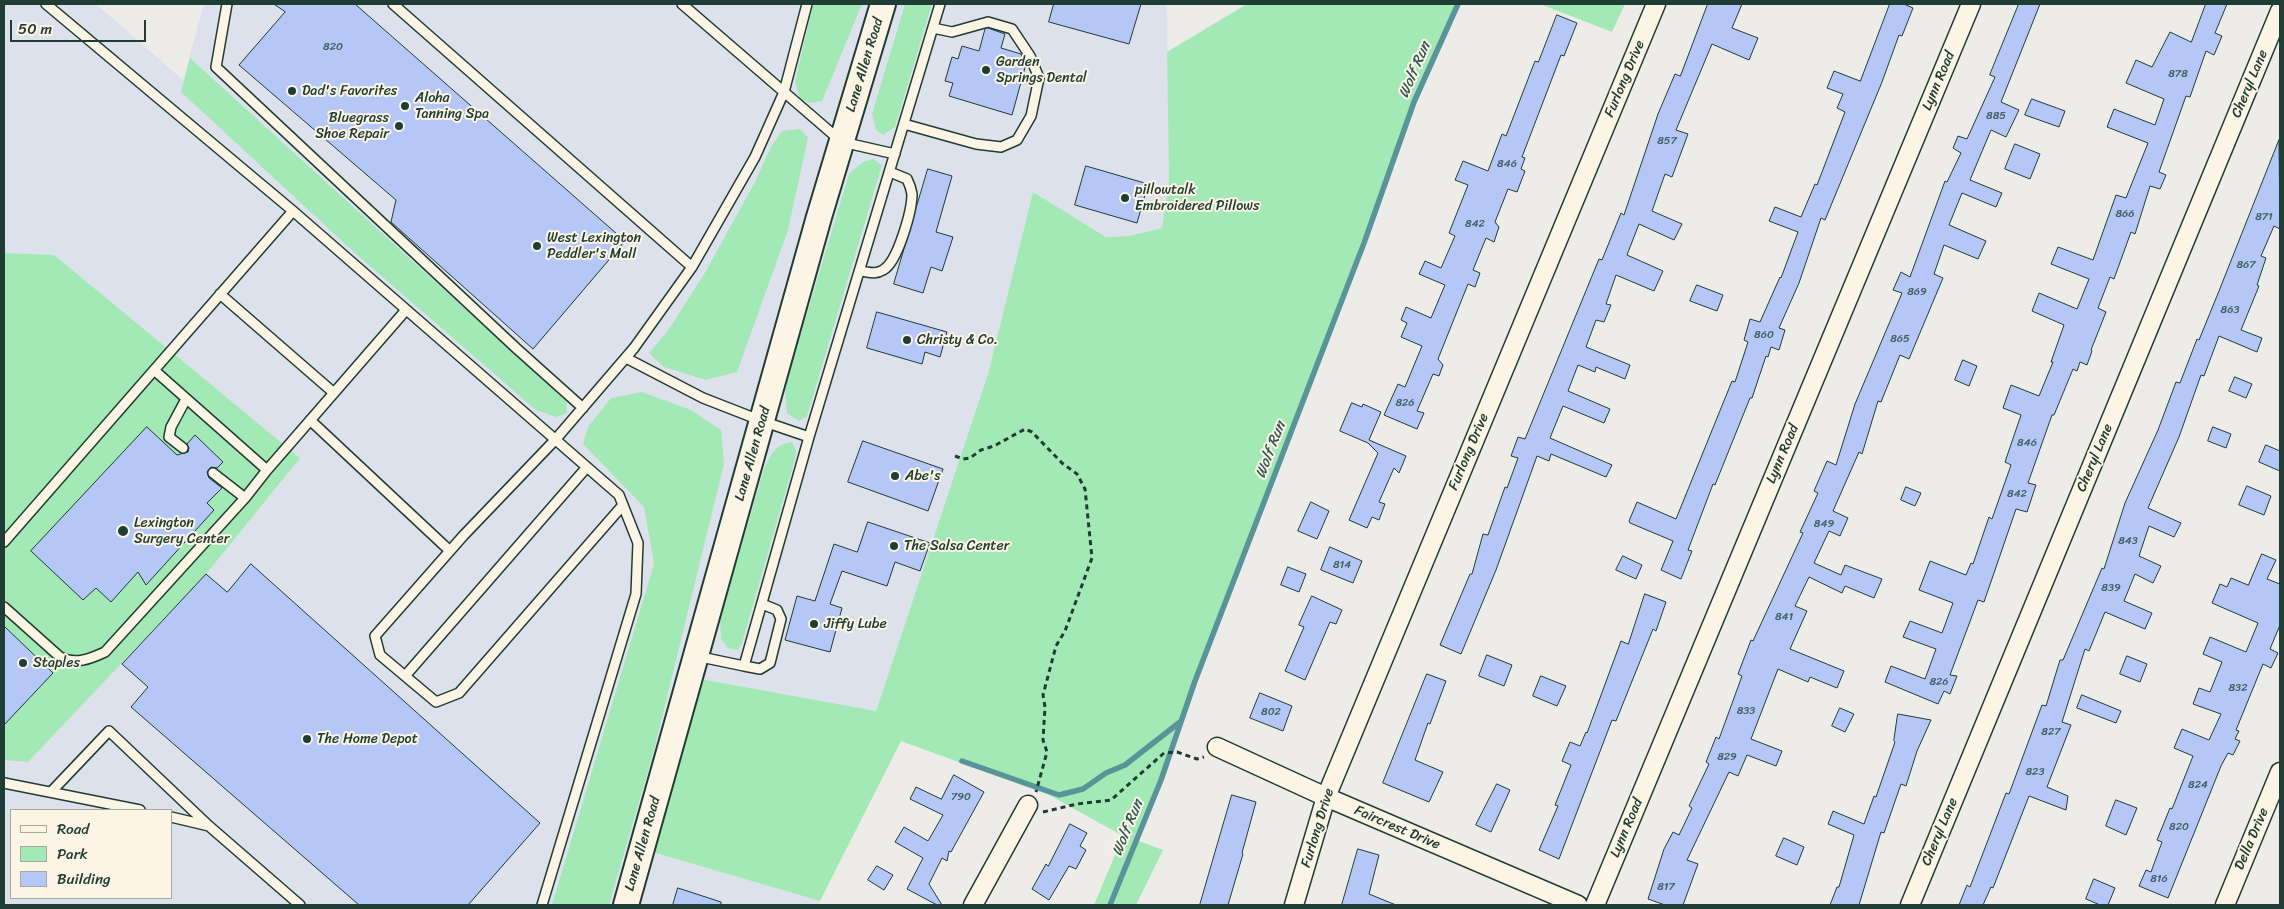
<!DOCTYPE html>
<html>
<head>
<meta charset="utf-8">
<style>
  body { margin:0 }
  #map { position:relative; width:2284px; height:909px; overflow:hidden; background:#eeece8; font-family:Sriracha,sans-serif }
  canvas { display:block }
  .frame { position:absolute; inset:0; border:5px solid #1f3d34; pointer-events:none }
  .legend { position:absolute; left:10px; top:809px; width:162px; height:90px; box-sizing:border-box; background:#fcf5e5; border:1px solid #a4ab9e; margin:0; padding:6px 9px; list-style:none; font-size:15px; color:#1f3d34 }
  .legend li { display:flex; align-items:center; gap:10px; height:25px }
  .legend b { width:25px; border:1px solid #a4ab9e }
  .scale { position:absolute; left:10px; top:20px; width:136px; height:22px; box-sizing:border-box; border:2px solid #1f3d34; border-top:0; padding-left:6px; font-size:15px; line-height:18px; white-space:nowrap; color:#1f3d34; -webkit-text-stroke:4px #fcf5e5; paint-order:stroke }
</style>
</head>
<body>
<div id="map">
<canvas width="2284" height="909"></canvas>
<div class="frame"></div>
<ul class="legend">
<li><b style="height:6px;background:#fcf5e5"></b>Road</li>
<li><b style="height:14px;background:#a2e9b6"></b>Park</li>
<li><b style="height:14px;background:#b5c7f6"></b>Building</li>
</ul>
<div class="scale">50 m</div>
</div>
<script>
const context = document.querySelector('canvas').getContext('2d');
context.lineJoin = 'round';
function fill(path, color) { context.fillStyle = color; context.fill(path, 'evenodd'); }
function strokePath(path, color, width, dash) { context.strokeStyle = color; context.lineWidth = width; context.lineCap = dash ? 'butt' : 'round'; context.setLineDash(dash || []); context.stroke(path); }
function write(font, color, halo, rows, align = 'center') {
  context.font = font + ' Sriracha,sans-serif'; context.lineWidth = 4; context.setLineDash([]); context.textBaseline = 'middle'; context.strokeStyle = halo; context.fillStyle = color; for (const [text, x, y, turn = 0] of rows) {
    context.save(); context.translate(x, y); context.rotate((+turn || 0) * Math.PI / 180); context.textAlign = isNaN(turn) ? turn : align; if (halo) context.strokeText(text, 0, 0); context.fillText(text, 0, 0); context.restore();
  }
}
fill(new Path2D(`
  M4,4H96L183,80L204,4H1167L1169,179L1162,228L1129,236L1106,237L1033,192L988,374L876,711L691,677L642,849L820,901L818,905H4ZM11,810H171V898H11Z`), '#dde1ec');
fill(new Path2D(`
  M813,4H862L822,101L810,103L800,99L795,82Z
  M905,4H932L895,127L883,135L876,130L872,114Z
  M1247,4H1458L1414,102L1136,840L1163,850L1136,905H1094L1123,836L1049,795L901,741L820,901L642,849L690,677L876,711L988,374L1033,192L1106,237L1129,236L1162,228L1169,179L1167,52Z
  M1540,4H1625L1612,32Z
  M190,58L566,401L567,413L556,417L536,410L355,253L181,92Z
  M800,129L808,137L788,230L737,372L706,380L664,367L649,353L669,329L706,271L755,182L771,147L782,131Z
  M873,159L882,165L807,416L799,421L787,413L785,387L849,174L863,162Z
  M4,253L54,255L300,458L206,574L28,762L4,760V712L9,718L52,673L4,626Z
  M642,392L691,410L721,430L724,464L653,754L609,905H552L654,564L644,507L583,444L588,427L611,398Z
  M792,442L796,451L795,459L742,643L738,650L728,648L721,639L720,620L764,469C771,455 775,444 792,442Z`), '#a2e9b6');
strokePath(new Path2D(`
  M962,761L1059,795L1083,789L1106,773L1125,765L1180,722
  M1110,905L1161,780L1195,681L1364,243L1414,102L1458,4`), '#599499', 5.5);
const building = new Path2D(`
  M274,4H355L625,241L533,349L391,222L396,200L239,65L285,12Z
  M1054,4H1141L1129,44L1049,22Z
  M1708,4H1742L1732,28L1758,38L1749,60L1712,44L1676,130L1688,134L1672,177L1665,174L1652,211L1682,224L1674,240L1639,224L1627,255L1663,271L1654,291L1616,275L1606,304L1611,305L1604,322L1596,320L1586,347L1630,365L1625,379L1596,367L1595,372L1578,365L1568,391L1610,409L1604,423L1563,406L1550,438L1612,465L1606,477L1551,454L1549,461L1537,456L1496,570L1461,654L1440,645L1470,574H1472L1483,534L1488,535L1505,487L1507,488L1518,458L1511,456L1518,437L1525,439L1599,259L1602,260L1621,213L1624,215L1658,114L1675,74L1680,76Z
  M1890,4H1904L1913,8L1902,36L1899,35L1882,82L1825,220L1821,218L1799,283L1779,328L1785,330L1779,350L1771,347L1768,357L1766,356L1752,398H1750L1715,485L1713,484L1688,550L1692,551L1681,579L1661,570L1673,541L1630,523L1629,521L1637,502L1676,519L1732,381L1735,382L1748,342L1744,340L1750,319L1760,322L1780,277L1781,278L1798,232L1769,221L1775,207L1801,217L1815,184L1817,185L1845,112L1837,108L1843,94L1827,88L1834,71L1860,81Z
  M2019,4H2040L2001,102L2019,110L2006,137L1991,130L1970,180L2002,193L1996,207L1962,193L1949,225L1986,241L1978,259L1944,245L1934,274L1943,278L1909,359L1900,355L1881,402L1878,401L1862,454L1859,452L1833,511L1848,518L1840,536L1829,531L1814,563L1841,575L1845,565L1882,579L1874,598L1845,586L1842,593L1809,577L1795,606L1807,611L1790,649L1844,671L1837,688L1810,677L1808,682L1778,669L1751,739L1782,751L1776,766L1747,755L1738,776L1729,772L1687,860L1698,864L1683,905H1665L1648,899L1664,849L1673,832L1679,835L1692,808L1689,806L1709,764L1706,762L1716,737L1719,739L1742,676L1738,674L1751,640L1753,641L1803,533L1800,532L1818,493L1814,491L1827,461L1836,465L1855,404L1902,293L1893,290L1901,272L1910,277L1945,181L1947,182L1961,153L1953,148L1958,136L1967,139L1995,77L1990,75Z
  M2206,4H2227L2215,33L2222,36L2214,55L2206,51L2190,97L2186,96L2159,172L2166,175L2160,189L2150,186L2135,234L2131,232L2114,279L2110,277L2098,308L2106,312L2091,350L2092,351L2087,365L2080,362L2077,371L2073,369L2054,415H2052L2028,483L2036,485L2027,512L2016,509L1984,602L1978,600L1950,675L1957,676L1950,694L1944,691L1938,704L1885,682L1891,666L1925,679L1936,649L1903,637L1910,621L1942,633L1953,603L1919,590L1930,561L1966,575L1971,563L1973,564L1989,517L1992,519L2011,465L2005,462L2021,415L2003,408L2011,385L2039,396L2053,362H2051L2064,325L2032,311L2039,293L2077,309L2089,279L2051,264L2058,247L2093,260L2116,195L2126,198L2148,143L2107,127L2114,109L2155,125L2164,99L2126,83L2136,60L2152,67L2170,32L2191,42Z
  M1557,15L1577,23L1564,56L1561,55L1522,157L1525,158L1521,169L1525,171L1517,192L1508,189L1495,222L1499,227L1494,242L1486,238L1473,270L1480,273L1475,287L1468,284L1438,359L1443,365L1439,376L1433,374L1417,411L1424,413L1417,429L1384,415L1398,384L1405,387L1422,346L1401,337L1407,323L1401,320L1406,307L1431,318L1445,285L1419,274L1425,261L1441,268L1455,236L1449,233L1468,185L1455,180L1463,161L1488,171L1502,134L1506,136L1535,61L1538,62Z
  M988,28L1005,34L1001,48L1021,54L1026,64L1012,115L949,96L953,83L945,81L952,57L958,59L962,46L979,51L985,29Z
  M2032,99L2065,111L2059,127L2025,115Z
  M2279,140L2280,229L2274,226L2261,256L2266,258L2257,285L2259,286L2241,330L2262,338L2257,352L2219,336L2204,376L2201,375L2179,437L2148,508L2181,523L2174,537L2149,526L2139,556L2161,566L2153,583L2135,574L2124,601L2152,613L2145,629L2105,612L2089,651L2085,649L2062,722L2071,725L2047,787L2068,796L2066,810L2029,796L1993,888L1991,887L1983,905H1959L1967,885L1970,887L2006,793L2009,794L2042,705L2046,706L2060,660H2063L2102,568L2104,569L2125,503L2158,430L2176,382L2180,383L2197,339L2199,340L2219,291Z
  M2015,144L2040,154L2030,179L2005,169Z
  M1086,166L1148,184L1137,223L1075,205Z
  M928,169L952,176L936,232L953,237L942,271L931,267L923,293L894,284Z
  M1697,285L1723,295L1717,311L1690,301Z
  M877,312L947,332L940,357L925,352L922,364L867,348Z
  M1963,360L1977,366L1969,386L1955,380Z
  M2235,377L2252,384L2246,398L2229,391Z
  M1352,403L1362,407L1363,404L1381,412L1369,440L1406,456L1399,473L1394,468L1379,502L1385,504L1379,520L1372,517L1367,528L1349,520L1378,453L1368,443L1340,431Z
  M147,427L177,455L188,452L189,448L187,444L195,435L223,462L217,468L211,467L207,472L209,478L222,488L207,503L214,510L146,585L138,572L111,602L96,588L83,600L31,551Z
  M2213,427L2231,434L2226,448L2208,441Z
  M863,441L943,469L928,511L848,482Z
  M2266,445L2280,451V471L2259,462Z
  M2247,486L2271,496L2264,515L2239,505Z
  M1906,487L1921,493L1915,506L1901,500Z
  M1311,502L1329,511L1317,539L1298,531Z
  M868,522L930,543L920,571L895,562L887,586L842,571L830,604L842,608L830,652L785,640L797,596L815,601L834,544L857,552Z
  M1330,547L1362,561L1353,583L1321,570Z
  M2262,554L2276,560L2267,579L2280,584V625L2270,649L2278,653L2271,668L2263,664L2236,730L2239,731L2235,739L2240,741L2233,755L2228,753L2221,766L2168,898L2139,886L2146,870L2151,872L2162,842L2157,840L2170,808L2172,809L2193,756L2174,748L2182,729L2209,740L2221,714L2193,704L2199,688L2210,692L2222,662L2203,654L2210,637L2246,652L2258,623L2212,603L2220,584L2227,587L2231,578L2248,585Z
  M1623,556L1642,565L1636,579L1616,570Z
  M251,564L540,823L468,905H359L131,707L148,687L122,664L206,574L227,592Z
  M1288,567L1306,574L1299,592L1281,585Z
  M1645,594L1666,602L1656,631L1653,629L1616,721L1612,720L1559,859L1539,850L1558,806L1555,805L1571,765L1562,761L1570,742L1580,746L1586,732L1587,733L1621,641L1628,644Z
  M1312,596L1342,610L1336,624L1330,622L1305,680L1285,671L1304,627L1299,625Z
  M4,626L53,673L4,725Z
  M1487,655L1512,665L1504,686L1479,676Z
  M2127,656L2147,664L2140,682L2120,674Z
  M1427,674L1446,681L1430,724L1428,723L1415,760L1443,772L1429,802L1383,783Z
  M1541,676L1566,686L1557,706L1533,696Z
  M1260,693L1292,706L1283,731L1250,718Z
  M2082,695L2121,711L2116,723L2077,708Z
  M1840,708L1854,714L1845,732L1832,726Z
  M1898,714L1931,720L1917,751L1906,786L1901,784L1884,833L1881,832L1859,905H1830L1837,887H1839L1854,835L1828,824L1833,811L1864,824L1874,796L1876,797L1895,742L1894,741Z
  M954,775L984,792L951,852L949,851L947,861L942,858L929,884L942,905H937L907,889L923,858L895,842L904,827L928,841L943,815L910,799L916,787L941,799Z
  M1497,784L1510,790L1491,832L1476,825Z
  M1232,795L1256,802L1242,853L1243,854L1228,905H1200Z
  M2116,800L2137,808L2126,835L2106,826Z
  M1070,824L1087,833L1080,846L1086,850L1076,869L1069,866L1049,900L1032,889L1046,864L1048,866Z
  M1784,838L1804,847L1797,865L1776,856Z
  M1358,849L1379,855L1369,894L1396,905H1342Z
  M877,866L893,875L884,890L868,880Z
  M2094,879L2115,888L2108,905H2100L2086,899Z
  M678,888L721,902V905H673Z`);
fill(building, '#b5c7f6');
strokePath(building, '#1f3d34', 1);
const service = new Path2D(`
  M46,4L293,211L619,495L638,543L636,594L542,905
  M227,4L216,67L516,348L583,408
  M393,4L692,267
  M682,4L842,142L895,154
  M904,124L976,144L1001,147L1017,140L1031,116L1039,78L1030,56L1012,29L988,22L952,32L933,28
  M860,271C869,272 875,275 883,270C898,262 912,210 912,194C911,188 909,183 907,179L890,172
  M220,294L334,393
  M626,358L703,398L762,421L809,437L744,666L696,656
  M154,370L267,470
  M310,420L450,551
  M809,437L940,4
  M183,448L169,437L171,427L186,399
  M213,473L245,498
  M623,505L459,693L436,702L380,655L375,636L463,536L555,440L634,348L692,267L755,157L784,92L807,4
  M4,542L293,211
  M4,607L60,657C75,665 90,659 105,652L245,498L267,470L406,310
  M744,666L760,669L770,663L781,619L777,610L762,604
  M405,676L587,467
  M4,783L140,810
  M51,792L109,731L209,826
  M171,817L209,826L300,905`);
const minor = new Path2D(`
  M1217,747L1326,797L1578,905
  M973,905L1028,805
  M1294,905L1326,797L1656,4
  M1595,905L1971,4
  M1910,905L2280,11
  M2225,905L2280,772`);
const secondary = new Path2D(`
  M626,905L819,217L883,4`);
strokePath(service, '#1f3d34', 12);
strokePath(minor, '#1f3d34', 21);
strokePath(secondary, '#1f3d34', 28);
strokePath(new Path2D(`
  M955,456L963,459L970,458L981,450L994,446L1025,429L1032,432L1062,463L1077,474L1085,489L1092,558L1065,631L1056,646L1043,695L1045,707L1043,740L1047,752L1036,792
  M1043,812L1077,804L1111,800L1164,753L1177,752L1197,759L1204,757`), '#1f3d34', 3, [5, 4]);
strokePath(service, '#fcf5e5', 9);
strokePath(minor, '#fcf5e5', 18);
strokePath(secondary, '#fcf5e5', 24);
for (const [x, y, r, color] of [
  [986,70,5,"#1f3d34"],
  [292,91,5,"#1f3d34"],
  [405,106,5,"#1f3d34"],
  [399,126,5,"#1f3d34"],
  [1125,198,5,"#1f3d34"],
  [537,246,5,"#1f3d34"],
  [907,340,5,"#1f3d34"],
  [895,476,5,"#1f3d34"],
  [123,531,6,"#1f3d34"],
  [894,546,5,"#1f3d34"],
  [814,624,5,"#1f3d34"],
  [23,663,5,"#1f3d34"],
  [307,739,5,"#1f3d34"]
]) { const dot = new Path2D(); dot.arc(x, y, r, 0, 2 * Math.PI); context.fillStyle = color; context.fill(dot); strokePath(dot, '#fcf5e5', 2); }
write('11px', '#446064', null, [
  ["820",333,47],
  ["878",2178,74],
  ["885",1996,116],
  ["857",1667,141],
  ["846",1507,164],
  ["866",2125,214],
  ["871",2264,217],
  ["842",1475,224],
  ["867",2246,265],
  ["869",1917,292],
  ["863",2230,310],
  ["860",1764,335],
  ["865",1900,339],
  ["826",1405,403],
  ["846",2027,443],
  ["842",2017,494],
  ["849",1824,524],
  ["843",2128,541],
  ["814",1342,565],
  ["839",2111,588],
  ["841",1784,617],
  ["826",1939,682],
  ["832",2238,688],
  ["833",1746,711],
  ["802",1271,712],
  ["827",2051,732],
  ["829",1727,757],
  ["823",2035,772],
  ["824",2198,785],
  ["790",961,797],
  ["820",2179,827],
  ["816",2159,879],
  ["817",1666,887]
]);
write('14px', '#1f3d34', '#fcf5e5', [
  ["Garden",996,62],
  ["Springs Dental",996,78],
  ["Dad's Favorites",302,91],
  ["Aloha",415,98],
  ["Tanning Spa",415,114],
  ["Bluegrass",389,118,"right"],
  ["Shoe Repair",389,134,"right"],
  ["pillowtalk",1135,190],
  ["Embroidered Pillows",1135,206],
  ["West Lexington",547,238],
  ["Peddler's Mall",547,254],
  ["Christy & Co.",917,340],
  ["Abe's",905,476],
  ["Lexington",134,523],
  ["Surgery Center",134,539],
  ["The Salsa Center",904,546],
  ["Jiffy Lube",824,624],
  ["Staples",33,663],
  ["The Home Depot",317,739]
], 'left');
write('14px', '#1f3d34', '#fcf5e5', [
  ["Lane Allen Road",865,65,-73],
  ["Furlong Drive",1625,79,-67],
  ["Lynn Road",1939,81,-67],
  ["Cheryl Lane",2250,84,-67],
  ["Furlong Drive",1469,452,-67],
  ["Lane Allen Road",753,454,-74],
  ["Lynn Road",1783,454,-67],
  ["Cheryl Lane",2095,458,-67],
  ["Furlong Drive",1318,828,-73],
  ["Faircrest Drive",1397,828,23],
  ["Lynn Road",1627,828,-67],
  ["Cheryl Lane",1940,832,-67],
  ["Della Drive",2252,839,-67],
  ["Lane Allen Road",643,844,-74]
]);
write('italic 15px', '#325a56', '#fcf5e5', [
  ["Wolf Run",1415,70,-67],
  ["Wolf Run",1271,450,-69],
  ["Wolf Run",1128,828,-68]
]);
</script>
</body>
</html>
